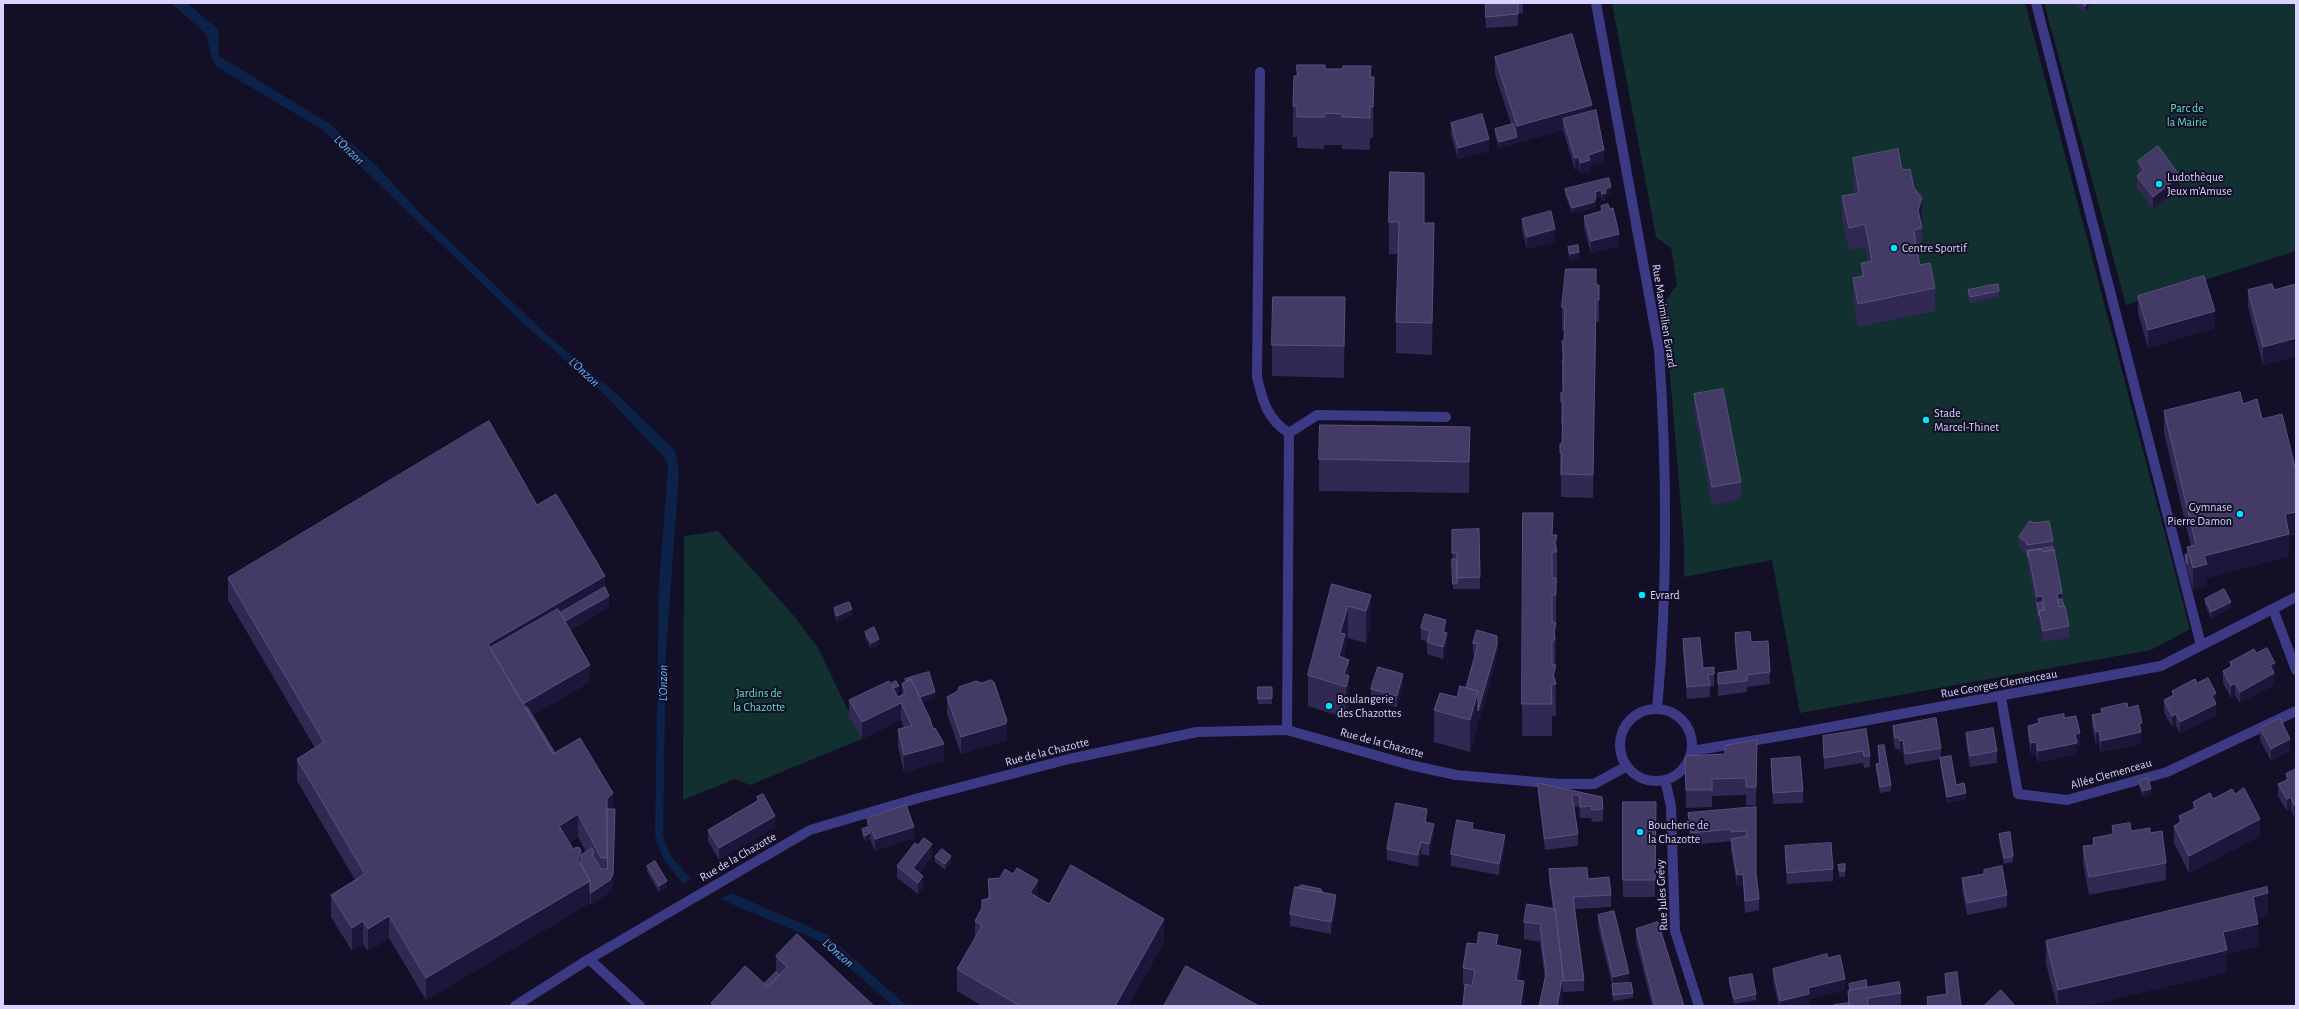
<!DOCTYPE html>
<html>
<head>
<meta charset="utf-8">
<style>
  body { margin:0 }
  #map { position:relative; width:2299px; height:1009px; overflow:hidden; background:#130f26; font-family:"Alegreya Sans",sans-serif }
  canvas { display:block }
  .frame { position:absolute; inset:0; border:4px solid #d9d4ff; pointer-events:none }
</style>
</head>
<body>
<div id="map">
<canvas width="2299" height="1009"></canvas>
<div class="frame"></div>
</div>
<script>
const context = document.querySelector('canvas').getContext('2d');
context.lineJoin = 'round';
function fill(path, color) { context.fillStyle = color; context.fill(path, 'evenodd'); }
function strokePath(path, color, width, dash) { context.strokeStyle = color; context.lineWidth = width; context.lineCap = dash ? 'butt' : 'round'; context.setLineDash(dash || []); context.stroke(path); }
function write(font, color, halo, rows, align = 'center') {
  context.font = font + ' "Alegreya Sans",sans-serif'; context.lineWidth = 4; context.setLineDash([]); context.textBaseline = 'middle'; context.strokeStyle = halo; context.fillStyle = color; for (const [text, x, y, turn = 0] of rows) {
    context.save(); context.translate(x, y); context.rotate((+turn || 0) * Math.PI / 180); context.textAlign = isNaN(turn) ? turn : align; if (halo) context.strokeText(text, 0, 0); context.fillText(text, 0, 0); context.restore();
  }
}
fill(new Path2D(`
  M1612,3H2025L2190,629L2151,650L1800,713L1772,560L1684,577V544L1664,303L1677,285L1671,248L1656,237Z
  M2044,3H2296V251L2126,305Z
  M718,531L794,616L818,648L862,739L750,785L735,779L683,800L684,536Z`), '#12302f');
fill(new Path2D(`
  M171,3H187L218,29L219,56L330,124L376,165L418,211L546,334L618,395L672,448L676,454L679,473L666,652L663,834C666,853 679,867 692,879L683,884L664,860L655,836L659,584L668,468L664,457L602,392L527,327L323,130L217,67L212,59L206,34Z
  M731,893L826,934L907,1006H893L819,941L720,899Z`), '#0c2248');
strokePath(new Path2D(`
  M1596,3L1659,350C1667,469 1668,590 1657,709
  M2036,3L2201,645
  M1260,72L1257,377C1263,402 1267,419 1289,433L1287,730
  M1289,433L1317,415L1446,417
  M2273,609L2296,670
  M2001,697L2018,794L2067,800L2167,772L2296,711
  M1620 745a36 36 0 1 1 72 0a36 36 0 1 1-72 0Z
  M1692,751L1798,733L2161,666L2296,597
  M1665,780L1671,806L1675,931L1699,1006
  M589,959L640,1006
  M515,1006L589,959L810,830L915,799L1069,759L1197,732L1287,730L1410,765L1456,775L1560,784H1594L1627,766`), '#3d3a85', 10);
fill(new Path2D(`
  M1485,3H1523V13L1518,14V26L1486,28Z
  M2072,3H2091L2085,12Z
  M1495,57L1592,111L1604,162L1590,166V172L1580,174L1579,169L1575,170L1563,130L1499,148L1495,135V129L1511,124L1495,74Z
  M1325,69L1371,77L1374,109L1373,138H1370V150L1342,149V145H1324V149L1297,148V137H1293V106L1297,76Z
  M1451,123L1489,151L1458,159L1451,135Z
  M1853,158L1902,170L1914,188L1922,220L1921,222L1922,228V251H1917L1920,265L1935,288V311L1858,327L1853,301V278L1861,277V263L1868,261L1865,247L1849,250L1842,219V196L1855,194L1853,180Z
  M2138,161L2180,187L2153,209L2137,188V176L2139,174L2138,173Z
  M1609,178L1611,193L1606,194V199L1602,200L1601,196L1596,197V204L1594,208L1572,213L1565,195V189Z
  M1424,205V223L1434,255L1432,355L1396,353V322L1398,254H1389V222Z
  M1601,206L1610,209L1619,246L1591,253L1584,228V216L1601,211Z
  M1522,219L1555,241L1527,249L1522,230Z
  M1568,247L1579,258L1570,260L1568,253Z
  M1596,285H1599V322H1596L1593,498L1561,497V476H1560V444H1562V424H1561V402L1563,393V387L1562,383V341H1564V330H1562V307Z
  M1968,290L1999,291V297L1970,303L1968,296Z
  M2248,290L2296,356L2263,365L2248,307Z
  M2138,296L2215,328L2148,348L2138,313Z
  M1345,297L1344,378L1272,376V345Z
  M1694,394L1741,482V499L1712,505L1694,411Z
  M2243,404L2262,419L2296,471V534L2289,536V556L2207,578V586L2193,590L2185,561V555L2187,554V547L2191,546L2164,433V411Z
  M1470,458L1469,493L1319,491V459Z
  M1452,530L1480,577V589H1453Z
  M1553,535H1557V584H1556V654L1555,658L1556,716H1552V736H1522V704Z
  M2019,537L2053,541V547L2064,606L2069,626V638L2043,642L2026,554L2019,548Z
  M228,578L605,587L609,607L570,630L590,682L533,715L555,753L613,809V886L610,892L591,904L590,903L426,1000L389,938L368,951L363,944L352,951L331,917V895L355,880L297,781V759L315,748L228,600ZM578,837L586,852L581,855L573,849L569,843Z
  M1332,584L1371,595V626L1366,643L1348,638L1345,648V658L1349,660V707L1346,718L1308,706V675Z
  M2205,599L2231,608L2211,618L2205,605Z
  M834,608L852,615L837,622L834,614Z
  M1421,628L1446,632L1447,644L1443,659L1427,654V641L1421,640Z
  M1477,630L1497,657L1470,752L1434,742V710L1457,697L1466,688L1475,655L1473,654V643Z
  M865,632L879,645L871,649L865,637Z
  M1735,633L1751,642L1770,672V684L1747,687V692L1718,696V684L1737,670L1735,645Z
  M1683,639L1703,668L1714,674V686L1710,687V697L1687,699L1683,651Z
  M2256,653L2275,674L2274,675V685L2240,703L2235,695L2231,698L2223,683V671L2230,667V662Z
  M905,679L935,698L922,702L933,729L944,761L904,772L898,747V729L904,728L901,720L862,739L849,717V700L892,686V683L899,692L895,693L898,697L902,695V684L905,682Z
  M2197,683L2216,693V715L2180,733L2176,726L2172,727L2164,712V700L2172,696V691Z
  M1403,686L1397,707L1371,701V689Z
  M1258,687H1272V704H1258Z
  M947,697L1007,738L1005,741L961,754L947,714Z
  M2128,708L2142,734L2141,735V744L2101,752L2099,743L2096,744L2092,727V715L2101,713V709Z
  M2064,718L2080,745L2077,746V754L2038,762L2036,754L2031,755L2028,737V726L2038,723V719Z
  M1893,726L1941,748V758L1956,785L1966,799L1947,803L1940,764V759L1905,765L1903,752L1900,753L1899,749H1895L1893,738Z
  M2260,728L2290,751L2271,761L2260,740Z
  M1866,729L1870,756V767L1864,768L1863,763L1824,769L1823,736Z
  M1966,733L1997,751V763L1970,767L1966,744Z
  M1878,746L1891,785V791L1880,793L1876,770V764H1879L1878,752Z
  M1685,756L1757,757L1756,805H1746V795L1712,796V807L1686,808Z
  M1771,759L1803,791V803L1773,804L1771,771Z
  M2296,769V816L2294,817L2291,809L2287,811L2278,796V784L2286,780V774Z
  M2139,781L2151,795L2143,797L2139,787Z
  M1538,783L1602,797L1603,809V821L1592,822L1591,818H1580L1579,806L1573,807L1578,834V846L1545,850L1538,795Z
  M763,794L775,827L719,860L708,841V830L757,801V797Z
  M2213,799L2260,836L2189,873L2174,843V826L2179,823V816L2193,810V802Z
  M1623,802L1656,819L1655,897H1623Z
  M1756,807V873L1759,899V910L1745,913L1743,885L1737,886L1731,851V841L1691,845L1688,825V813Z
  M867,819L914,838L875,851L870,839L865,841L862,835V829L867,827Z
  M1427,821V822L1434,835L1429,856L1421,854L1418,867L1387,860V849Z
  M2112,826L2131,831L2150,833L2166,863V880L2089,895L2083,863V846L2093,845V838L2112,834Z
  M1473,829L1505,847L1499,875L1451,866V854Z
  M1999,834L2013,856V862L2004,864L1999,840Z
  M1785,846L1833,869V881L1787,884L1785,858Z
  M932,856L919,873L923,888L918,894L897,878V866Z
  M935,857L951,862L945,870L935,862Z
  M1838,865L1845,871V877H1839Z
  M647,866L667,887L659,892L647,872Z
  M1549,869L1588,879L1611,895V907L1575,909L1584,980V991L1563,992L1561,1006H1539L1545,980L1540,942L1524,939V922L1553,909L1549,881Z
  M1984,870L2007,895V907L1967,915L1962,890V878L1984,874Z
  M988,879L1038,898L1049,904L1164,942L1128,1006H982L957,991V969L975,939V921L982,909V900L988,899Z
  M1323,893L1336,907L1331,934L1290,926V914Z
  M1598,915L1633,993V998L1613,1001L1612,990V984L1598,927Z
  M2268,916L2257,919L2258,946L2227,954V972L2085,1006H2057L2046,964V941Z
  M1636,929L1684,1006H1652L1636,941Z
  M1477,944L1498,946L1521,968L1519,980L1524,998L1523,1006H1463L1465,985H1463V968Z
  M776,956L874,1006H711V1003L764,984L776,972Z
  M1828,958L1845,990L1809,999V1006H1779L1773,981V969Z
  M1945,974L1961,1006H1927V997L1946,994L1945,985Z
  M1729,978L1756,994V1000L1734,1004L1729,984Z
  M1849,984L1901,993V1005L1892,1006H1834L1848,1003V991L1849,990Z`), '#312854');
fill(new Path2D(`
  M2087,3H2091L2085,12V6Z
  M1371,66L1370,138V150V77Z
  M1374,77V109L1373,138V107Z
  M1592,105V122L1563,119V130L1499,148V142L1517,137V126Z
  M1489,139V151L1458,159V148Z
  M1604,150V162L1590,166V172L1580,174V163L1588,155Z
  M1579,157V169L1575,170V158Z
  M2180,176V187L2153,209V197Z
  M1611,187V193L1606,194V199L1602,200V194L1605,189Z
  M1601,190V196L1595,197V192Z
  M1596,198V204L1594,208L1572,213V208Z
  M1922,198V220L1919,229L1918,210Z
  M1434,223V255L1432,355V323Z
  M1555,229V241L1527,249V237Z
  M1619,234V246L1591,253V241Z
  M1579,252V258L1570,260V254Z
  M1596,300V322L1593,498V475Z
  M2215,311V328L2148,348V330Z
  M2296,338V356L2263,365V347Z
  M1470,427V458L1469,493V462Z
  M2296,512V534L2289,536V556L2207,578V586L2193,590V568L2204,556L2285,514Z
  M1557,535V569V552L1555,543Z
  M605,576V598L609,596V607L562,634L495,662L488,644Z
  M1556,578V654L1555,658V640L1554,631L1556,625Z
  M2062,593V604L2058,605L2057,594Z
  M1371,595V626L1366,643V611Z
  M2042,596V608L2037,603V597Z
  M2231,602V608L2211,618V612Z
  M1348,606V638L1345,648V666L1339,656L1340,633Z
  M852,609V615L837,622V616Z
  M1446,620V632L1443,644V632Z
  M1447,633V644L1443,659V647Z
  M879,639V645L871,649V643Z
  M1497,645V657L1470,752V720L1478,691Z
  M1349,660V707L1346,718V687L1344,674Z
  M2275,663L2274,685L2240,703V692L2270,665Z
  M590,665V682L526,719L521,705Z
  M1556,665V684L1553,675Z
  M1403,674V686L1397,707V696Z
  M2235,683V695L2231,698V686Z
  M899,686V692L894,694V688Z
  M935,692V698L915,705V699Z
  M2216,693V715L2180,733V722L2212,696Z
  M901,703V720L862,739V722Z
  M2176,714V726L2172,727V716Z
  M1007,721V738L1005,741L961,754V737Z
  M2139,723H2142V734L2141,735V744L2101,752V741Z
  M2099,731V743L2096,744V732Z
  M2080,733V745L2077,746V754L2038,762V751L2075,734Z
  M2290,739V751L2271,761V749Z
  M1757,740V757L1756,805V787Z
  M1903,740V752L1900,753V741Z
  M2036,742V754L2031,755V743Z
  M944,744V761L904,772V755Z
  M2151,789V795L2143,797V791Z
  M613,793V816L607,821V799Z
  M1966,793V799L1947,803V797Z
  M2291,797V809L2287,811V799Z
  M1656,802V819L1655,897V880Z
  M2296,804V816L2294,817V805Z
  M1427,809V821L1425,833V822Z
  M578,814V837L559,848V826Z
  M775,816V827L719,860V848Z
  M2260,819V836L2189,873V856Z
  M615,821L613,886L610,892L591,904V893L613,874Z
  M1434,824V835L1429,856V844Z
  M914,827V838L875,851V839Z
  M870,833V839L865,841V836Z
  M1505,835V847L1499,875V864Z
  M1421,842V854L1418,867V855Z
  M932,844V856L913,880V868Z
  M581,852V875L578,859Z
  M951,856V862L945,870V864Z
  M1743,874V885L1737,886V875Z
  M923,876V888L918,894V883Z
  M1038,880V903L1030,893Z
  M590,881V903L426,1000V978Z
  M667,881V887L659,892V886Z
  M2268,893V916L2253,920V897Z
  M1336,895V907L1331,934V922Z
  M389,916V938L368,951V929Z
  M1164,919V942L1128,1006H1115Z
  M363,921V944L352,951V928Z
  M2258,924V946L2227,954V972L2085,1006H2058V990L2223,932Z
  M1498,935V953L1496,945Z
  M1521,950V968L1516,997V980Z
  M1629,973V984L1613,989V977Z
  M1563,975V992L1561,1006H1557Z
  M1845,979V990L1809,999V1006H1780V1001L1808,988Z
  M1524,981V998L1523,1006H1520Z`), '#1d163a');
const building = new Path2D(`
  M1486,3H1518V14L1486,17Z
  M2082,3H2087L2085,6Z
  M1572,34L1592,105L1517,126L1495,57Z
  M1297,65H1325V69H1343V66H1371L1370,77H1374L1373,107L1370,106V118L1342,117V114L1324,113V117H1297V106H1293L1294,76H1297Z
  M1596,110L1604,150L1588,155L1590,160L1580,163L1579,157L1575,158L1563,119Z
  M1482,114L1489,139L1458,148L1451,123Z
  M1513,124L1517,137L1499,142L1495,129Z
  M2158,146L2180,176L2153,197L2137,176L2144,170L2138,161Z
  M1898,149L1902,170L1910,169L1914,188L1922,198L1918,210L1922,228L1914,230L1917,252L1920,265L1930,263L1935,288L1858,304L1853,278L1864,276L1861,263L1872,261L1865,224L1849,228L1842,196L1859,193L1853,158Z
  M1390,172L1424,173V223H1434L1432,323L1396,322L1399,222H1389Z
  M1609,178L1611,187L1605,189L1606,193L1602,194L1601,190L1595,192L1596,198L1594,202L1572,208L1565,189Z
  M1608,204L1610,209L1613,208L1619,234L1591,241L1584,216L1602,211L1601,206Z
  M1551,211L1555,229L1527,237L1522,219Z
  M1578,245L1579,252L1570,254L1568,247Z
  M1566,269H1596V285H1599V300H1596L1593,475L1561,474L1562,453H1560V444H1562L1563,402H1561V392L1563,393V365L1562,361H1564L1562,341H1564L1565,308L1562,307Z
  M2204,276L2215,311L2148,330L2138,296Z
  M1998,284L1999,291L1970,297L1968,290Z
  M2272,284L2274,290L2296,284V338L2263,347L2248,290Z
  M1273,297H1345L1344,346L1272,345Z
  M1723,389L1741,482L1712,487L1694,394Z
  M2240,392L2243,404L2257,399L2262,419L2282,414L2296,471V512L2285,514L2289,534L2204,556L2207,564L2193,568L2187,547L2196,545L2164,411Z
  M489,421L537,505L556,494L605,576L488,644L553,754L580,738L613,793L607,799V858H601L578,814L559,826L573,849L577,847L580,848L581,852L578,859L590,881L426,978L389,916L368,929L363,921L352,928L331,895L365,874L297,759L324,742L228,578Z
  M1320,425L1470,427L1469,462L1319,459Z
  M1523,513H1553L1552,535H1557L1555,543L1557,552H1552V578H1556V595H1552V622L1556,623L1554,631L1555,640H1552V665H1556L1553,675L1556,684H1551L1552,704H1522Z
  M2030,521L2034,523L2049,521L2053,541L2027,545L2026,542L2019,537Z
  M1479,529L1480,577L1457,578V553H1452V530Z
  M2053,547V550L2043,552L2042,549L2028,551V557L2027,551Z
  M2042,549L2043,552L2054,549L2062,593L2057,594L2059,607L2065,606L2069,626L2043,631L2039,611L2045,609L2042,596L2037,597L2028,551Z
  M2187,554V564L2185,555Z
  M1452,559H1457V583L1453,584Z
  M1332,584L1371,595L1366,611L1348,606L1340,633L1345,634L1339,656L1349,660L1344,674L1349,676L1346,687L1308,675Z
  M605,587L609,596L565,621L560,613Z
  M2224,589L2231,602L2211,612L2205,599Z
  M2062,599L2064,606L2059,607L2058,600Z
  M849,602L852,609L837,616L834,608Z
  M2042,602L2044,610L2039,611V616L2037,603Z
  M558,609L590,665L523,704L490,648Z
  M1425,614L1446,620L1443,632L1447,633L1443,647L1427,642L1430,631L1421,628Z
  M874,627L879,639L871,643L865,632Z
  M1477,630L1497,636V645L1478,711V691L1466,688L1478,644L1473,643Z
  M1750,632L1751,642L1768,641L1770,672L1747,675V681L1718,684V673L1738,670L1735,633Z
  M1700,638L1703,668L1714,667V674L1708,675L1710,685L1687,687L1683,639Z
  M2267,648L2275,663L2270,665L2274,673L2240,692L2235,683L2231,686L2223,671L2232,666L2230,662L2254,649L2256,653Z
  M1378,667L1403,674L1397,696L1371,689Z
  M929,672L935,692L920,697L911,679L906,682L905,679Z
  M2208,678L2216,693L2212,696L2216,704L2180,722L2176,714L2172,716L2164,700L2174,695L2172,691L2195,679L2197,683Z
  M911,679L930,719L933,729L935,728L944,744L904,755L898,729L912,726L901,703L862,722L849,700L889,681L898,697L906,693L902,684Z
  M991,680L994,682L1007,721L1005,724L961,737L947,697L958,691L959,687L976,681L981,683Z
  M896,681L899,686L894,688L892,683Z
  M1460,686L1478,691L1470,720L1434,710L1440,693L1457,697Z
  M1258,687H1272V698L1258,699Z
  M2127,703L2128,708L2138,705L2142,723H2139L2141,732L2101,741L2099,731L2096,732L2092,715L2102,713L2101,709Z
  M527,707L555,753L553,754L525,708Z
  M2064,714V718L2076,716L2080,733L2075,734L2077,743L2038,751L2036,742L2031,743L2028,726L2039,723L2038,719Z
  M1936,718L1941,748L1905,754L1903,740L1900,741L1899,737L1895,738L1893,726Z
  M2280,718L2290,739L2271,749L2260,728Z
  M1993,728L1997,751L1970,756L1966,733Z
  M1866,729L1870,756H1864L1863,751L1824,758L1823,736Z
  M1757,740L1756,787H1746V778L1712,779V790H1686L1685,756L1725,754V746Z
  M1884,745L1891,785L1880,787L1876,764L1880,763L1878,746Z
  M1951,756L1956,785L1964,783L1966,793L1947,797L1940,758Z
  M1800,757L1803,791L1773,793L1771,759Z
  M2296,769V804L2294,805L2291,797L2287,799L2278,784L2289,779L2286,774Z
  M2148,778L2151,789L2143,791L2139,781Z
  M1538,783L1602,797L1603,809L1592,810L1591,806L1580,807L1579,795H1572L1578,834L1545,839Z
  M2244,788L2260,819L2189,856L2174,826L2182,821L2179,816L2196,808L2193,802L2210,793L2213,799L2232,789L2235,794Z
  M763,794L775,816L719,848L708,830L759,800L757,797Z
  M1623,802H1656L1655,880H1623Z
  M1396,803L1427,809L1425,822L1434,824L1429,844L1421,842L1418,855L1387,849Z
  M906,805L914,827L875,839L867,819Z
  M1756,807V873L1759,899L1745,901L1743,874L1737,875L1731,839L1747,836L1746,831L1731,832V829L1691,833L1688,813Z
  M607,809H615L613,874L610,880L591,893L590,891V881L581,864V855L592,848L594,853L592,854L601,869H607Z
  M1457,820L1473,823L1472,829L1505,835L1499,864L1451,854Z
  M2130,823L2131,831L2150,828V833L2162,831L2166,863L2089,877L2083,846L2094,845L2093,838L2114,834L2112,826Z
  M868,827L870,833L865,836L862,829Z
  M2010,832L2013,856L2004,858L1999,834Z
  M924,838L932,844L913,868L923,876L918,883L897,866L915,843L918,845Z
  M1831,843L1833,869L1787,873L1785,846Z
  M942,849L951,856L945,864L935,857Z
  M655,861L667,881L659,886L647,866Z
  M1845,864V871H1839L1838,865Z
  M1071,865L1164,919L1115,1006H1020L957,969L982,926L975,921L982,908V900L990,898L988,879L1000,878L1005,869L1013,874L1017,868L1038,880L1030,893L1049,904Z
  M2002,866L2007,895L1967,903L1962,878L1984,874V870Z
  M1587,868L1588,879L1609,877L1611,895L1573,897L1584,980L1563,981V975L1555,909H1554L1549,869Z
  M1302,885L1321,889L1323,893L1298,888V887Z
  M1295,887L1336,895L1331,922L1290,914Z
  M2267,887L2268,893L2253,897L2258,924L2223,932L2227,950L2058,990L2046,941Z
  M1527,904L1555,909L1563,975L1557,1006H1539L1546,974L1540,924L1524,922Z
  M1614,911L1629,973L1613,977L1598,915Z
  M1658,922L1684,1006H1655L1636,929Z
  M1479,932L1498,935L1496,945L1521,950L1516,980L1524,981L1520,1006H1463L1465,984L1472,986L1475,970L1463,968L1467,943L1477,944Z
  M797,934L874,1006H714L711,1003L745,966L768,987L787,967L776,956Z
  M1827,954L1828,958L1840,955L1845,979L1808,988L1809,994L1780,1001L1773,969Z
  M1186,966L1259,1006H1164Z
  M776,972L779,975L768,987L764,984Z
  M1957,972L1961,1006H1928L1927,997L1947,994L1945,974Z
  M1752,974L1756,994L1734,999L1729,978Z
  M1866,980L1867,987L1850,990L1849,984Z
  M1899,982L1901,993L1867,998L1868,1005L1865,1006H1841L1849,1005L1848,991Z
  M1631,983L1633,993L1613,995L1612,984Z
  M2001,990L2015,1006H1984Z
  M1849,1003V1005L1841,1006H1834V1005Z`);
fill(building, '#433a66');
strokePath(building, '#5a527e', 1);
for (const [x, y, r, color] of [
  [2159,184,4,"#00e5ff"],
  [1894,248,4,"#00e5ff"],
  [1926,420,4,"#00e5ff"],
  [2240,514,4,"#00e5ff"],
  [1642,595,4,"#00e5ff"],
  [1329,706,4,"#00e5ff"],
  [1640,832,4,"#00e5ff"]
]) { const dot = new Path2D(); dot.arc(x, y, r, 0, 2 * Math.PI); context.fillStyle = color; context.fill(dot); strokePath(dot, '#130f26', 1.5); }
write('12px', '#5fe0c0', '#130f26', [
  ["Parc de",2187,108],
  ["la Mairie",2187,122],
  ["Jardins de",759,693],
  ["la Chazotte",759,707]
]);
write('12px', '#d9d4ff', '#130f26', [
  ["Ludothèque",2167,177],
  ["Jeux m'Amuse",2167,191],
  ["Centre Sportif",1902,248],
  ["Stade",1934,413],
  ["Marcel-Thinet",1934,427],
  ["Gymnase",2232,507,"right"],
  ["Pierre Damon",2232,521,"right"],
  ["Evrard",1650,595],
  ["Boulangerie",1337,699],
  ["des Chazottes",1337,713],
  ["Boucherie de",1648,825],
  ["la Chazotte",1648,839]
], 'left');
write('12px', '#d9d4ff', '#130f26', [
  ["Rue Maximilien Evrard",1664,316,81],
  ["Rue Georges Clemenceau",1999,684,-10],
  ["Rue de la Chazotte",1382,743,15],
  ["Rue de la Chazotte",1047,752,-14],
  ["Allée Clemenceau",2111,774,-16],
  ["Rue de la Chazotte",738,857,-30],
  ["Rue Jules Grévy",1662,895,-93]
]);
write('italic 13px', '#62b6ff', '#130f26', [
  ["L'Onzon",349,150,44],
  ["L'Onzon",584,372,43],
  ["L'Onzon",663,683,-90],
  ["L'Onzon",838,953,41]
]);
</script>
</body>
</html>
